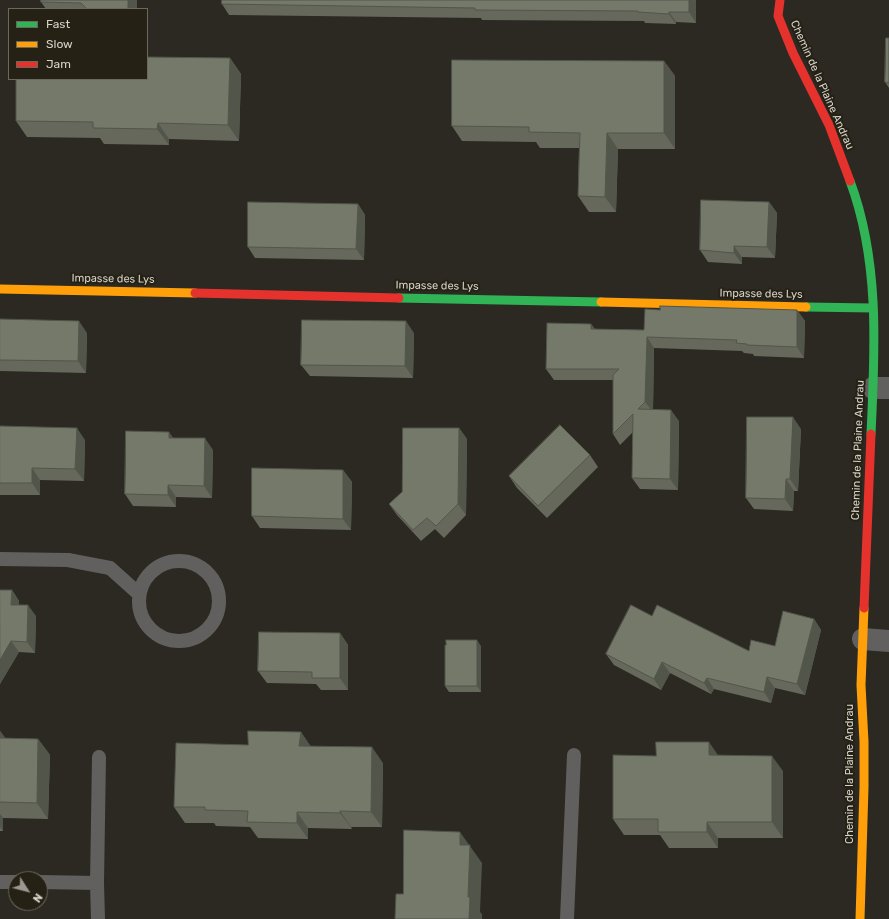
<!DOCTYPE html>
<html>
<head>
<meta charset="utf-8">
<style>
  body { margin:0 }
  #map { position:relative; width:889px; height:919px; overflow:hidden; background:#2b2922; font-family:Rubik,sans-serif }
  canvas { display:block }
  .legend { position:absolute; left:8px; top:8px; width:140px; height:72px; box-sizing:border-box; background:#252115; border:1px solid #6c685e; margin:0; padding:5px 7px; list-style:none; font-size:12px; color:#d6d3cb }
  .legend li { display:flex; align-items:center; gap:8px; height:20px }
  .legend b { width:20px; border:1px solid #6c685e }
  .north { position:absolute; left:8px; top:871px; width:40px; height:40px; box-sizing:border-box; background:#252115; border:1px solid #6c685e; border-radius:50%; rotate:126deg; font-size:11px; font-weight:700; line-height:16px; text-align:center; color:#d6d3cb }
  .north::after { content:''; display:block; margin:auto; width:14px; height:18px; background:#9a9890; clip-path:polygon(50% 0,100% 100%,50% 72%,0 100%) }
</style>
</head>
<body>
<div id="map">
<canvas width="889" height="919"></canvas>
<ul class="legend">
<li><b style="height:5px;background:#30b455"></b>Fast</li>
<li><b style="height:5px;background:#ff9f0a"></b>Slow</li>
<li><b style="height:5px;background:#e5322d"></b>Jam</li>
</ul>
<div class="north">N</div>
</div>
<script>
const context = document.querySelector('canvas').getContext('2d');
context.lineJoin = 'round';
function strokePath(path, color, width, dash) { context.strokeStyle = color; context.lineWidth = width; context.lineCap = dash ? 'butt' : 'round'; context.setLineDash(dash || []); context.stroke(path); }
function fill(path, color) { context.fillStyle = color; context.fill(path, 'evenodd'); }
function write(font, color, halo, rows, align = 'center') {
  context.font = font + ' Rubik,sans-serif'; context.lineWidth = 4; context.setLineDash([]); context.textBaseline = 'middle'; context.strokeStyle = halo; context.fillStyle = color; for (const [text, x, y, turn = 0] of rows) {
    context.save(); context.translate(x, y); context.rotate((+turn || 0) * Math.PI / 180); context.textAlign = isNaN(turn) ? turn : align; if (halo) context.strokeText(text, 0, 0); context.fillText(text, 0, 0); context.restore();
  }
}
strokePath(new Path2D(`
  M0,559L68,560L110,568L139,594
  M139 601a40 40 0 1 1 80 0a40 40 0 1 1-80 0Z
  M0,882H16
  M40,882L97,883
  M98,919L97,883L99,757
  M567,919L574,755`), '#62605e', 14);
strokePath(new Path2D(`
  M873,388H889
  M863,639L889,641`), '#62605e', 22);
strokePath(new Path2D(`
  M850,181C880,261 875,350 871,434
  M399,298L601,302
  M806,307L873,308`), '#30b455', 9);
strokePath(new Path2D(`
  M0,289L195,293
  M601,302L806,307
  M860,919L864,787V742L861,685L864,608`), '#ff9f0a', 9);
strokePath(new Path2D(`
  M780,0L778,16L793,53L829,125L850,181
  M195,293L399,298
  M864,608L871,434`), '#e5322d', 9);
fill(new Path2D(`
  M137,0V9H46L41,2Z
  M222,0H696V23L676,22V24L645,23L644,21L482,20L481,18L229,15L222,4Z
  M889,38V88L885,82Z
  M230,58L241,74L239,141L169,139V145L104,144L100,138L27,137L16,121Z
  M664,61L675,76V149H618L616,212H589L578,196L579,148H540L536,142L462,141L452,126Z
  M769,202L777,213L775,258L742,257V264L708,262L700,250Z
  M358,204L365,215L364,260L255,258L248,247Z
  M660,310H797L805,321L804,358L754,356L753,354L744,353L742,351L654,348L653,410L679,421L678,490L640,489L632,478L633,432L620,445L613,434V380H554L546,369L591,324L595,329L644,330Z
  M0,319L87,333L86,373L0,371Z
  M414,333L413,378L310,376L301,365Z
  M0,426L85,440L84,481L40,480V495H0Z
  M459,428L467,439L466,515L444,538L435,529L421,541L397,515L389,504L402,492Z
  M801,429L798,491H794L793,511L754,509L746,498Z
  M173,438L213,450L212,498L176,497V507L133,506L125,494Z
  M590,455L598,467L547,518L517,488L509,476Z
  M343,470L352,482L351,530L260,528L252,516Z
  M0,590H12L19,601V605L36,616L35,653L19,652L0,684Z
  M652,616L749,651L775,646L814,619L821,630L805,695L775,688L771,703L714,689L711,694L670,673L661,690L614,665L606,654Z
  M340,633L348,645V690H321L316,684L267,683L258,671Z
  M481,646V692H449L445,686Z
  M0,731L5,738L38,739L50,755L48,819L3,818V831H0Z
  M301,732L310,746L383,763L382,827H351L352,829L308,828V839L258,838L250,827L216,826L214,823H185L174,807L248,745Z
  M719,755L783,771V838H718V848H669L660,835H624L613,819L656,756Z`), '#65685b');
fill(new Path2D(`
  M128,0H137V9H128Z
  M689,0H696V23L689,12Z
  M669,12L676,22V24L669,14Z
  M230,58L241,74L239,141L228,125Z
  M664,61L675,76V149L664,133Z
  M158,123L169,139V145L157,129Z
  M607,133L618,149L616,212L605,197Z
  M769,202L777,213L775,258L767,247Z
  M358,204L365,215L364,260L356,249Z
  M734,246L742,257V264L734,253Z
  M797,310L805,321L804,358L797,347Z
  M79,321L87,333L86,373L78,361Z
  M406,321L414,333L413,378L405,366Z
  M591,324L599,334L591,329Z
  M647,337L654,348L653,412L645,402Z
  M671,410L679,421L678,490L670,479Z
  M793,417L801,429L798,491L790,479Z
  M77,428L85,440L84,481L75,469Z
  M459,428L467,439L466,515L458,504Z
  M169,432L177,443L169,438Z
  M205,438L213,450L212,498L204,486Z
  M32,468L40,480V495L32,483Z
  M343,470L352,482L351,530L343,519Z
  M786,479L794,491L793,511L785,499Z
  M168,485L176,497V507L168,495Z
  M12,590L19,601V616L11,605Z
  M28,605L36,616L35,653L27,642Z
  M814,619L821,630L805,695L797,684Z
  M340,633L348,645V690L340,678Z
  M477,640L481,646V692L477,686Z
  M11,641L19,652L0,684V660Z
  M662,662L670,673L661,690L654,679Z
  M767,677L775,688L771,703L764,692Z
  M707,678L714,689L711,694L704,683Z
  M0,731L7,740L0,745Z
  M301,732L312,748L299,746Z
  M38,739L50,755L48,819L37,803Z
  M709,742L720,758L709,755Z
  M372,747L383,763L382,827L371,812Z
  M772,756L783,771V838L772,822Z
  M340,811L351,827L352,829L340,813Z
  M297,812L308,828V839L297,823Z
  M0,814L3,818V831L0,827Z
  M707,822L718,838V848L707,832Z
  M460,832L482,863L480,912L482,914V919H469L468,897L460,845Z`), '#52554a');
const building = new Path2D(`
  M41,0H128V9H87L81,3L41,2Z
  M222,0H689V12H669V14L638,12V11L475,10V8L222,4Z
  M886,38H889V83L885,82Z
  M147,57L230,58L228,125L158,123L157,129L93,128V122L16,121V79H147Z
  M452,60L664,61V133H607L605,197L578,196L580,133L529,132V127L452,126Z
  M701,200L769,202L767,247L734,246V253L700,250Z
  M248,202L358,204L356,249L248,247Z
  M660,306L797,310V347L747,345V344L736,343L737,340L647,337L645,402L638,409L671,410L670,479L632,478L633,414L613,434V375L619,369H546L547,323L591,324V329L644,330L645,309L660,310Z
  M0,319L79,321L78,361L0,360Z
  M302,320L406,321L405,366L301,365Z
  M747,417H793L790,479H786L785,499L746,498Z
  M560,425L590,455L538,506L509,476Z
  M0,426L77,428L75,469L32,468V483H0Z
  M403,428H459L458,504L436,526L427,518L413,530L389,504L402,492Z
  M126,431L169,432V438H205L204,486L168,485V495L125,494Z
  M252,468L343,470V519L252,516Z
  M0,590H12L11,605H28L27,642L11,641L0,660Z
  M631,605L652,616L657,605L749,651L751,640L775,646L783,611L814,619L797,684L767,677L764,692L707,678L704,683L662,662L654,679L606,654Z
  M259,632L340,633V678H312V672L258,671Z
  M446,640H477V686H445V645H446Z
  M248,731L301,732L299,746L372,747L371,812L340,811V813L297,812V823L247,822L248,811L205,810V807H174L176,743L248,745Z
  M0,738L38,739L37,803L0,802Z
  M656,742H709V755L772,756V822H707V832H658V819H613V755L656,756Z
  M404,830L460,832V845H470L468,897H470L469,919H395L396,894H403Z`);
fill(building, '#75796a');
strokePath(building, '#52554a', 1);
write('11px', '#d6d3cb', '#252115', [
  ["Chemin de la Plaine Andrau",822,85,66],
  ["Impasse des Lys",113,279,1],
  ["Impasse des Lys",437,286,1],
  ["Impasse des Lys",761,294,1],
  ["Chemin de la Plaine Andrau",858,450,-88],
  ["Chemin de la Plaine Andrau",850,774,-90]
]);
</script>
</body>
</html>
